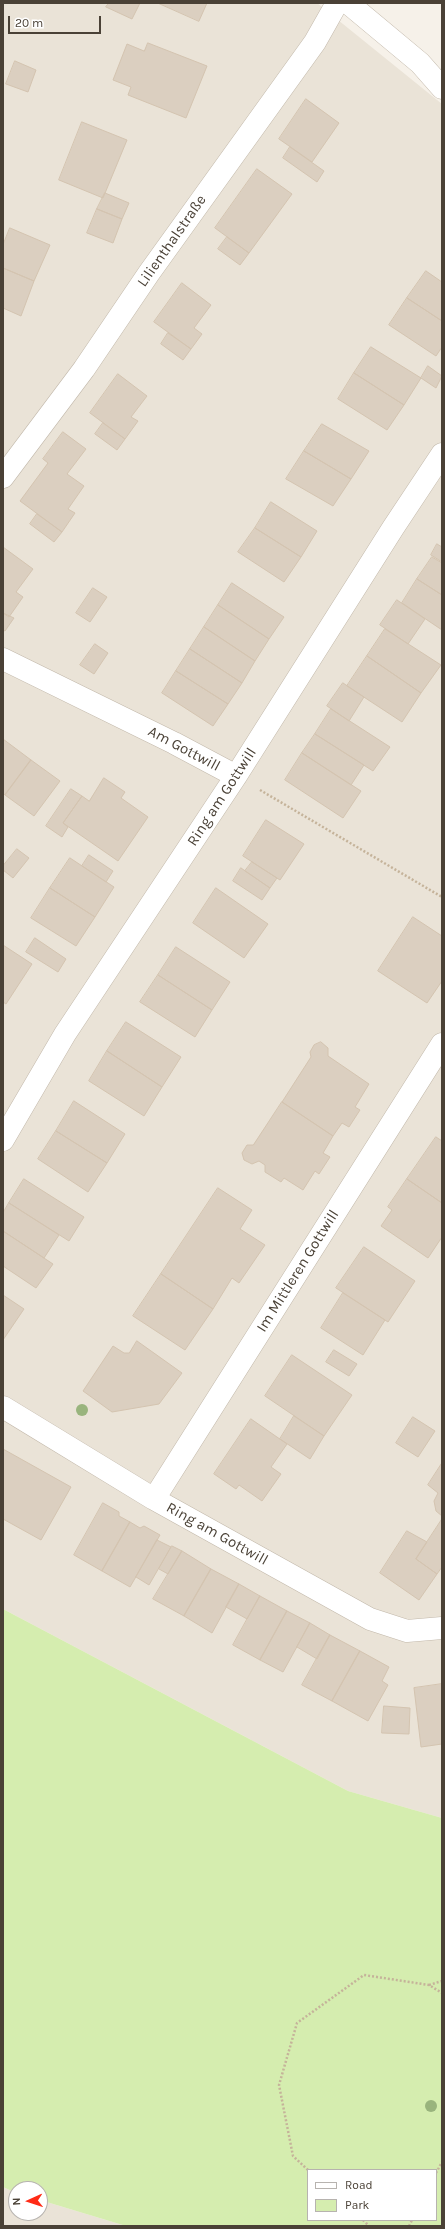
<!DOCTYPE html>
<html>
<head>
<meta charset="utf-8">
<style>
  body { margin:0 }
  #map { position:relative; width:445px; height:2229px; overflow:hidden; background:#f6f1e9; font-family:Karla,sans-serif }
  canvas { display:block }
  .frame { position:absolute; inset:0; border:4px solid #4a4136; pointer-events:none }
  .legend { position:absolute; left:307px; top:2169px; width:130px; height:52px; box-sizing:border-box; background:#fff; border:1px solid #b7b3af; margin:0; padding:5px 7px; list-style:none; font-size:12px; color:#4a4136 }
  .legend li { display:flex; align-items:center; gap:8px; height:20px }
  .legend b { width:20px; border:1px solid #b7b3af }
  .north { position:absolute; left:8px; top:2181px; width:40px; height:40px; box-sizing:border-box; background:#fff; border:1px solid #b7b3af; border-radius:50%; rotate:267deg; font-size:11px; font-weight:700; line-height:16px; text-align:center; color:#4a4136 }
  .north::after { content:''; display:block; margin:auto; width:14px; height:18px; background:#ff2b17; clip-path:polygon(50% 0,100% 100%,50% 72%,0 100%) }
  .scale { position:absolute; left:8px; top:16px; width:93px; height:18px; box-sizing:border-box; border:2px solid #4a4136; border-top:0; padding-left:5px; font-size:12px; line-height:14px; white-space:nowrap; color:#4a4136; -webkit-text-stroke:3px #fff; paint-order:stroke }
</style>
</head>
<body>
<div id="map">
<canvas width="445" height="2229"></canvas>
<div class="frame"></div>
<ul class="legend">
<li><b style="height:5px;background:#fff"></b>Road</li>
<li><b style="height:11px;background:#d5edaf"></b>Park</li>
</ul>
<div class="north">N</div>
<div class="scale">20 m</div>
</div>
<script>
const context = document.querySelector('canvas').getContext('2d');
context.lineJoin = 'round';
function fill(path, color) { context.fillStyle = color; context.fill(path, 'evenodd'); }
function strokePath(path, color, width, dash) { context.strokeStyle = color; context.lineWidth = width; context.lineCap = dash ? 'butt' : 'round'; context.setLineDash(dash || []); context.stroke(path); }
function write(font, color, halo, rows, align = 'center') {
  context.font = font + ' Karla,sans-serif'; context.lineWidth = 3; context.setLineDash([]); context.textBaseline = 'middle'; context.strokeStyle = halo; context.fillStyle = color; for (const [text, x, y, turn = 0] of rows) {
    context.save(); context.translate(x, y); context.rotate((+turn || 0) * Math.PI / 180); context.textAlign = isNaN(turn) ? turn : align; if (halo) context.strokeText(text, 0, 0); context.fillText(text, 0, 0); context.restore();
  }
}
fill(new Path2D(`
  M3,3H317L442,104V1818L348,1791L3,1609Z
  M3,2187L16,2193V2213H40V2200L126,2226H3Z`), '#eae3d7');
fill(new Path2D(`
  M3,1609L348,1791L442,1818V2226H126L40,2200V2189H16V2193L3,2187ZM308,2170H436V2220H308Z`), '#d5edaf');
const building = new Path2D(`
  M109,3H140L132,19L106,7Z
  M158,3H207L199,21Z
  M148,43L207,66L186,118L128,95L131,87L113,80L127,44L144,51Z
  M15,61L36,70L28,92L6,84Z
  M306,99L339,123L312,162L279,139Z
  M82,122L127,140L103,198L59,180Z
  M290,147L324,171L317,182L283,158Z
  M257,169L292,194L249,253L215,228Z
  M105,193L129,203L122,219L97,209Z
  M97,209L122,219L113,243L87,233Z
  M10,228L50,245L34,281L3,268V245Z
  M227,237L249,253L240,265L218,249Z
  M3,268L34,281L21,316L3,308Z
  M426,271L442,282V321L407,298Z
  M182,283L211,305L194,328L202,334L191,349L154,322Z
  M407,298L442,321V347L436,356L389,325Z
  M168,333L191,349L183,360L161,344Z
  M371,347L421,378L404,405L354,373Z
  M428,366L442,376L436,388L421,378Z
  M354,373L404,405L387,430L338,399Z
  M118,374L147,396L131,417L138,421L125,439L90,413Z
  M103,423L125,439L117,450L95,434Z
  M322,424L369,451L351,479L304,451Z
  M63,432L86,449L67,474L84,486L68,509L75,513L62,532L20,501L48,463L43,459Z
  M304,451L351,479L333,506L286,479Z
  M271,502L317,531L301,557L255,528Z
  M37,514L62,532L54,542L30,524Z
  M255,528L301,557L284,582L238,552Z
  M437,544L442,547V562L431,555Z
  M3,547L33,569L16,592L23,597L9,617L3,613Z
  M432,557L442,563V595L417,579Z
  M417,579L442,595V630L402,603Z
  M232,583L284,617L269,639L218,605Z
  M93,588L107,597L90,622L76,613Z
  M397,600L425,619L408,644L380,625Z
  M218,605L269,639L255,661L204,627Z
  M3,613L14,618L5,631L3,630Z
  M204,627L255,661L242,683L190,649Z
  M385,629L441,665L421,693L367,656Z
  M95,644L108,653L94,674L80,665Z
  M190,649L242,683L228,704L176,671Z
  M367,656L421,693L402,722L347,686Z
  M176,671L228,704L213,726L162,693Z
  M343,683L364,697L349,721L327,706Z
  M331,709L390,747L373,771L315,734Z
  M315,734L364,765L351,785L302,753Z
  M3,739L31,760L5,795L3,793Z
  M302,753L361,791L343,818L285,780Z
  M31,760L60,781L34,816L5,795Z
  M104,778L125,792L121,798L148,817L118,861L63,823L82,796L89,801Z
  M71,789L82,796L63,823L68,827L62,837L46,826Z
  M266,820L304,844L280,880L243,856Z
  M17,849L29,858L13,878L3,870V866Z
  M89,855L113,871L106,882L82,866Z
  M70,858L114,887L95,917L50,888Z
  M252,862L277,878L270,888L245,871Z
  M241,868L270,888L262,900L233,881Z
  M50,888L95,917L76,946L31,918Z
  M216,888L268,924L244,958L193,923Z
  M413,917L442,936V981L427,1003L378,971Z
  M35,938L66,959L58,972L26,952Z
  M3,945L32,964L6,1004L3,1002Z
  M176,947L230,982L212,1010L158,975Z
  M158,975L212,1010L195,1037L140,1002Z
  M126,1022L181,1057L162,1087L107,1051Z
  M321,1042L328,1048V1056L369,1084L355,1107L360,1110L349,1127L342,1123L333,1136L282,1102L311,1057L310,1052L314,1045Z
  M107,1051L162,1087L144,1116L89,1081Z
  M74,1101L125,1134L107,1163L56,1131Z
  M282,1102L333,1136L323,1153L330,1157L319,1174L315,1171L303,1190L284,1178L281,1182L265,1172V1165L259,1161L252,1164L244,1160L242,1153L247,1145H253Z
  M56,1131L107,1163L88,1192L38,1159Z
  M436,1137L442,1141V1203L407,1179Z
  M24,1179L84,1217L69,1241L9,1203Z
  M407,1179L442,1203V1237L428,1258L381,1226L392,1210L388,1207Z
  M218,1188L252,1210L240,1229L265,1245L239,1283L232,1278L213,1309L161,1274Z
  M9,1203L59,1235L44,1258L3,1231V1213Z
  M3,1231L53,1264L36,1288L3,1266Z
  M364,1247L415,1281L388,1322L336,1288Z
  M161,1274L213,1309L185,1350L133,1316Z
  M343,1293L385,1320L363,1355L321,1328Z
  M3,1295L24,1309L3,1340Z
  M137,1341L182,1373L159,1404L112,1412L83,1391L113,1346L124,1353H129Z
  M334,1350L357,1364L349,1376L326,1362Z
  M292,1355L352,1395L324,1436L265,1396Z
  M294,1416L324,1436L310,1459L280,1439Z
  M413,1417L435,1431L418,1457L396,1443Z
  M251,1419L287,1444L271,1467L281,1474L262,1501L239,1485L236,1489L214,1474Z
  M3,1449L71,1487L41,1540L3,1519Z
  M442,1463V1516L436,1511L434,1501L438,1493L428,1485Z
  M103,1503L119,1512V1516L130,1522L102,1571L74,1555Z
  M442,1519V1567L437,1574L416,1559Z
  M130,1522L140,1528L144,1526L160,1535L130,1587L102,1571Z
  M407,1531L427,1542L416,1559L437,1574L419,1600L380,1573Z
  M157,1540L171,1547L149,1585L136,1577Z
  M172,1546L182,1551L168,1574L159,1569Z
  M182,1551L211,1569L184,1616L153,1599Z
  M211,1569L239,1584L212,1633L184,1616Z
  M239,1584L260,1596L247,1619L226,1607Z
  M260,1596L287,1611L260,1660L233,1645Z
  M287,1611L310,1623L283,1672L260,1660Z
  M310,1623L330,1635L317,1659L297,1647Z
  M330,1635L360,1651L332,1701L302,1685Z
  M360,1651L389,1667L382,1681L388,1685L368,1721L332,1701Z
  M442,1684V1744L421,1747L414,1688Z
  M384,1706L410,1708L409,1734L382,1733Z`);
fill(building, '#dbcfc0');
strokePath(building, '#d4c4b0', 1);
const street = new Path2D(`
  M348,3L420,63L442,88
  M3,477L84,369L149,273L315,42L337,3
  M3,659L174,743L236,776
  M3,1140L65,1034L236,776L393,528L442,454
  M3,1407L154,1499L370,1619L407,1631L442,1628
  M154,1499L442,1044`);
strokePath(street, '#c2b8aa', 23);
strokePath(new Path2D(`
  M260,790L442,897
  M429,1985L442,1981
  M308,2170L293,2156L279,2085L297,2023L364,1975L429,1985L442,1993
  M436,2173L442,2162
  M363,2220L369,2226
  M409,2226L412,2220`), '#c5b39a', 2.5, [2, 2]);
strokePath(street, '#fff', 22);
context.fillStyle = '#99b47d';
for (const [x, y] of [
  [82,1410],
  [431,2106]
]) { context.beginPath(); context.arc(x, y, 6, 0, 2 * Math.PI); context.fill(); }
write('15px', '#4a4136', '#fff', [
  ["Lilienthalstraße",172,241,-55],
  ["Am Gottwill",184,749,28],
  ["Ring am Gottwill",222,797,-57],
  ["Im Mittleren Gottwill",298,1271,-58],
  ["Ring am Gottwill",217,1534,29]
]);
</script>
</body>
</html>
